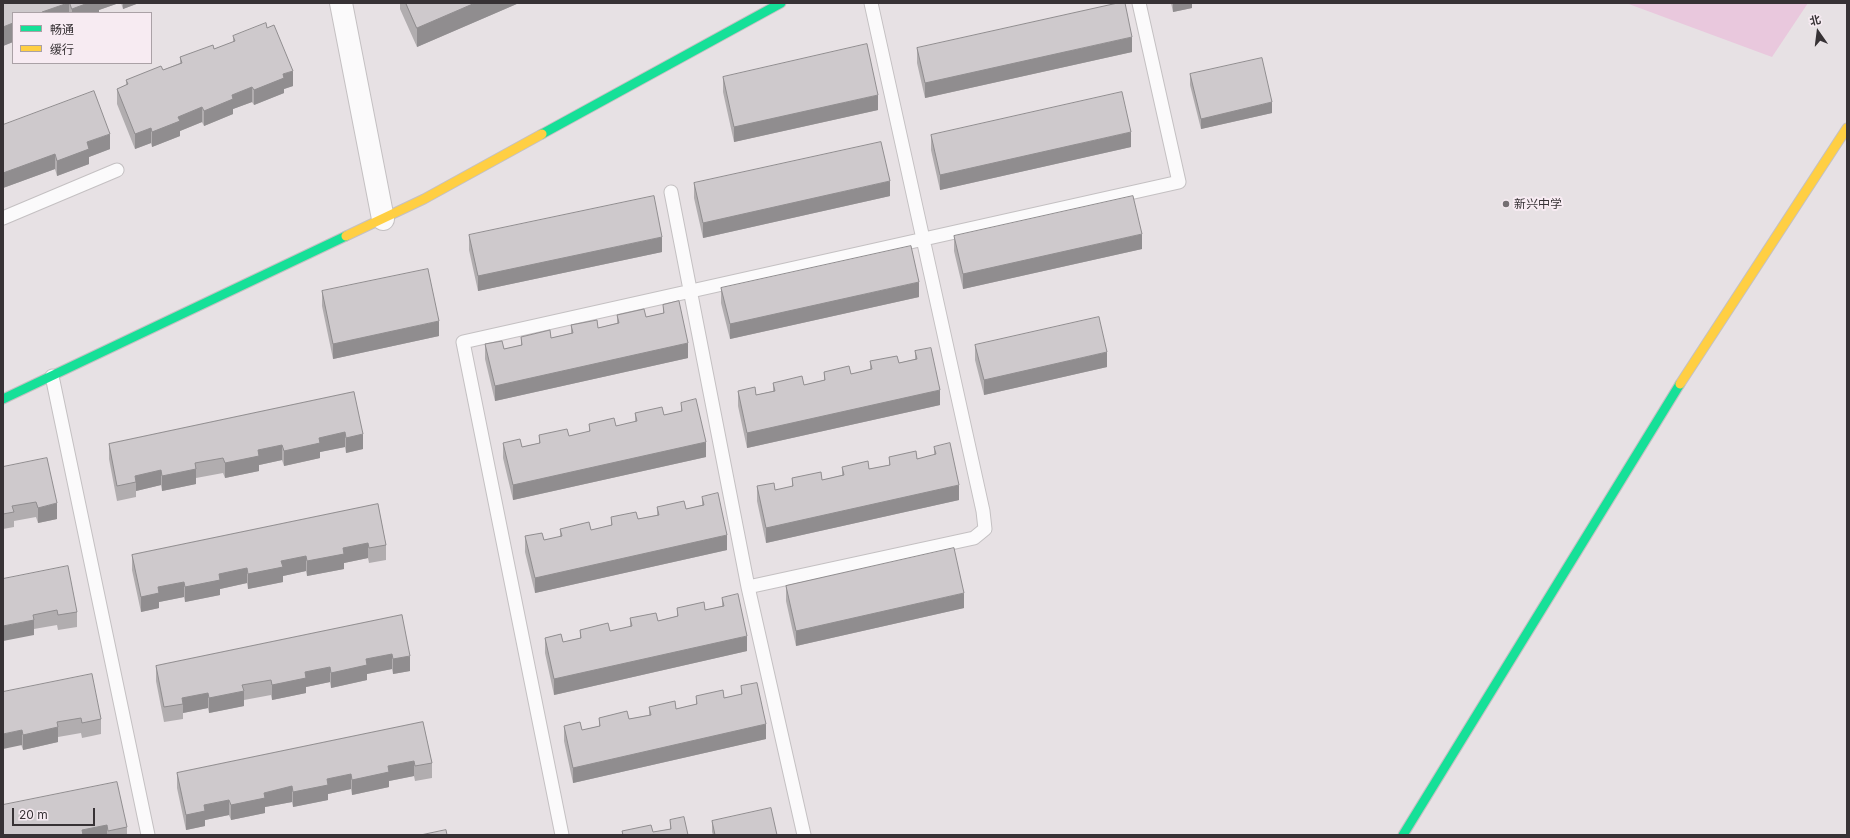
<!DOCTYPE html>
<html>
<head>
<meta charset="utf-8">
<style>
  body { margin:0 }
  #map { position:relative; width:1850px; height:838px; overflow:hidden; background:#e7e1e4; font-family:Inter,"Noto Sans SC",sans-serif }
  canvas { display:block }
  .frame { position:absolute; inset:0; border:4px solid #373235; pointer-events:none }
  .legend { position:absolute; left:12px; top:12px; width:140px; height:52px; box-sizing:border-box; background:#f7ebf2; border:1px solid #aaa1a6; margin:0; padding:5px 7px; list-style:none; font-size:12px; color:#373235 }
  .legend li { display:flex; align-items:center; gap:8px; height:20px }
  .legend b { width:20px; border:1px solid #aaa1a6 }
  .north { position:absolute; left:1798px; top:12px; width:40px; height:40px; -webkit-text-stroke:3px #f7ebf2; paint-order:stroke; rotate:346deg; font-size:11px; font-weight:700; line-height:16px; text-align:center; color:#373235 }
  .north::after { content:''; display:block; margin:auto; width:14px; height:18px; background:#373235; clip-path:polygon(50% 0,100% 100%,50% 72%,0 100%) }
  .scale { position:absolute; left:12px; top:808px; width:83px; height:18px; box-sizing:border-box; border:2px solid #373235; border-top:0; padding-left:5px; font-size:12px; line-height:14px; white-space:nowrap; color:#373235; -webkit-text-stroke:3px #f7ebf2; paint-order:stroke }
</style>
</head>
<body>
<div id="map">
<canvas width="1850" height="838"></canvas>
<div class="frame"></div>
<ul class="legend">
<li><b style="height:5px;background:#16e098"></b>畅通</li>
<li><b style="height:5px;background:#ffcf43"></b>缓行</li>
</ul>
<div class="north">北</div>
<div class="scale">20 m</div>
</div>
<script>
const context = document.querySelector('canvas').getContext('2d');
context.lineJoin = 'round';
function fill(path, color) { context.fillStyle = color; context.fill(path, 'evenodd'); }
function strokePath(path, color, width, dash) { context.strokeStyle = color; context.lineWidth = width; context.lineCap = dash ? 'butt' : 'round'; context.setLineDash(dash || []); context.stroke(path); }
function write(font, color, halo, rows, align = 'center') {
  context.font = font + ' Inter,"Noto Sans SC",sans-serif'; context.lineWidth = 4; context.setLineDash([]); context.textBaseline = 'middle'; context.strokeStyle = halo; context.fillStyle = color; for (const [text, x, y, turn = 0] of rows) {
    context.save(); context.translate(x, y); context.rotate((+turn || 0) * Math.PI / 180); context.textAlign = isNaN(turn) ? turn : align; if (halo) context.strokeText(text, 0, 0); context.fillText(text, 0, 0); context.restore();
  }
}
fill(new Path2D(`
  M1626,3H1808L1772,57Z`), '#e9c8dd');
const lane = new Path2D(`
  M671,192L748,587L804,835
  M3,218L117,170
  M52,376L148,835
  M748,587L974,538L985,529L983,511L871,3
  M562,835L463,342L1179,182L1139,3`);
const street = new Path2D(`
  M341,3L383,219`);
const fast = new Path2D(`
  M542,134L781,3
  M3,399L346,236
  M1403,835L1680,384`);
const slow = new Path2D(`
  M346,236L424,199L542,134
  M1680,384L1847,128`);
strokePath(lane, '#c4c0c2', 15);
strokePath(street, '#c4c0c2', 24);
strokePath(fast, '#c4c0c2', 11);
strokePath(slow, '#c4c0c2', 11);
strokePath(lane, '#fbfafb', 13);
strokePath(street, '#fbfafb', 22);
strokePath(fast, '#16e098', 9);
strokePath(slow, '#ffcf43', 9);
fill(new Path2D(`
  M3,3H119L99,10V13H13V42L3,46Z
  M121,3H139L123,9Z
  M400,3H519L417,47L400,9Z
  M1171,3H1192V8L1173,12Z
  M233,36L293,86L284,89V93L254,105L252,102L233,109V114L204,126L202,122L180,131V136L152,147L151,143L135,149L117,104V89L126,85V80L163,70L180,63V57L214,49L233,42Z
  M917,48L1132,52L925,98L917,63Z
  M1190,74L1272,113L1201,129L1190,85Z
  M723,77L878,110L734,142L723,92Z
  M3,125L110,149L89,157V164L57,176L55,169L3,188V195Z
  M931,135L1131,147L940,190L931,150Z
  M694,183L890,196L703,238L694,198Z
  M469,235L662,252L478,291L469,250Z
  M954,236L1142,249L963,289L954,251Z
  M721,288L919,297L730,339L721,303Z
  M322,291L439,336L333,359L322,306Z
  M663,305L688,358L495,401L485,359V344L504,349L521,345V337L551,338L571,333V325L598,328L617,323V315L646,317L663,313Z
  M975,345L1107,367L984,395L975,360Z
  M915,351L940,405L747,448L738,406V391L756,395L773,391V383L804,385L824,380V372L851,374L870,370V361L899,363L915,359Z
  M354,392L363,449L346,453L345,447L320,452V458L284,466L282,460L259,465V471L225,478L223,473L196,478V484L162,491L161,485L136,491V497L117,501L109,459V444Z
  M681,403L706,457L513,500L503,458V443L522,447L539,443V435L569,436L589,432V424L616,426L635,422V413L664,415L681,411Z
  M934,447L959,500L766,543L757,501V486L775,490L792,487V478L822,480L842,475V467L869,469L889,465V457L917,459L934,455Z
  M3,467L57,519L38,523L36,517L14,521V527L3,529Z
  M702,497L727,550L535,593L525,552V536L544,540L560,537V529L591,530L611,525V517L638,519L657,515V507L686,509L702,505Z
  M378,504L386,545V560L369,563L368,558L344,563V569L307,576L306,571L283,576V582L248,589L247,583L220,589V595L185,602L184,597L159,602V608L141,612L132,570V555Z
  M3,579L77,612V627L58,630L57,625L34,629V635Z
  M786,586L964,608L796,646L786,601Z
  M722,598L747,651L554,695L545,653V638L563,642L580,638V630L610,631L630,627V618L658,621L677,616V608L705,610L722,606Z
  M402,615L410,671L393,674L392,669L367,674V680L331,688L330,682L306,687V693L272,700L271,695L244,700V706L209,713L208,708L183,713V719L164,722L156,681V666Z
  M741,686L766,739L573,783L564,741V726L582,730L599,726V718L629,719L649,715V707L676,709L696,704V696L724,698L741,695Z
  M3,692L101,719V734L82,738L81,733L58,737V742L23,750Z
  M423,722L432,763V778L415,781L414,776L389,781V787L352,795L351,789L328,794V800L293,807L292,802L265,807V813L231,820L229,815L205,820V826L186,830L177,788V773Z
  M3,805L127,827V835H3Z
  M670,820L688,835H622V831L653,832L670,829Z
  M712,821L777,835H713L712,832Z`), '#b1adaf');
fill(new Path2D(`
  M68,3H69V13H42V12Z
  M88,3H119L99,10V13H72V9Z
  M123,3H139L123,9Z
  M475,3H519L417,47V28Z
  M1173,3H1192V8L1173,12Z
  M13,23V42L3,46V27Z
  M1132,37V52L925,98V83Z
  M293,71V86L284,89V93L254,105V90L283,74Z
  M252,87V102L233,109V114L204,126V111L232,95Z
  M878,95V110L734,142V127Z
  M1272,102V113L1201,129V119Z
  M202,107V122L180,131V136L152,147V132L178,117Z
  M151,128V143L135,149V134Z
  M1131,132V147L940,190V175Z
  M110,134V149L89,157V164L57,176V161L87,142Z
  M55,154V169L3,188V195V173Z
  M890,181V196L703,238V223Z
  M1142,234V249L963,289V274Z
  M662,237V252L478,291V276Z
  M919,282V297L730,339V324Z
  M439,321V336L333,359V344Z
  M688,343V358L495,401V386Z
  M1107,352V367L984,395V380Z
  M940,390V405L747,448V433Z
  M345,432V447L320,452V458L284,466V451L319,438Z
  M363,434V449L346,453V438Z
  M706,442V457L513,500V485Z
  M282,445V460L259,465V471L225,478V463L258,450Z
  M196,469V484L162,491V476Z
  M161,470V485L136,491V482L135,476Z
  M959,485V500L766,543V528Z
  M57,503V519L38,523V508Z
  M727,535V550L535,593V578Z
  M368,543V558L344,563V569L307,576V561L343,548Z
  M306,556V571L283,576V582L248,589V574L281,561Z
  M247,568V583L220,589V595L185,602V587L219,574Z
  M184,582V597L159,602V608L141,612V597L158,587Z
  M964,593V608L796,646V631Z
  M34,620V635L3,641V626Z
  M747,636V651L554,695V679Z
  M392,654V669L367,674V680L331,688V673L366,659Z
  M410,656V671L393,674V659Z
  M330,667V682L306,687V693L272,700V685L305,672Z
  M244,691V706L209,713V698Z
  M208,693V708L183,713V704L182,698Z
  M766,724V739L573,783V768Z
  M58,727V742L23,750V735Z
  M22,730V745L3,749V734Z
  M414,761V776L389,781V787L352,795V780L388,766Z
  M351,774V789L328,794V800L293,807V792L327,779Z
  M292,786V802L265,807V813L231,820V805L264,793Z
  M229,800V815L205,820V826L186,830V815L204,805Z
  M107,825V835H82V830Z`), '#908d8f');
const building = new Path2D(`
  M3,3H68L42,12V13H13V23L3,27Z
  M70,3H88L72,9Z
  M406,3H475L417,28Z
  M1118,3H1125L1132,37L925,83L917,48Z
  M266,23L267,28L274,25L293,71L283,74L284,78L254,90L252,87L232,95L233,99L204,111L202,107L178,117L180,121L152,132L151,128L135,134L117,89L128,84L126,80L161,66L163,70L182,63L180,57L213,45L214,49L235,41L233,36Z
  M867,44L878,95L734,127L723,77Z
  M1262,58L1272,102L1201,119L1190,74Z
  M94,91L110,134L87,142L89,149L57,161L55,154L3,173V125Z
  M1122,92L1131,132L940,175L931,135Z
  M881,142L890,181L703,223L694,183Z
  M654,196L662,237L478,276L469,235Z
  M1133,196L1142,234L963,274L954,236Z
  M911,246L919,282L730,324L721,288Z
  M428,269L439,321L333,344L322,291Z
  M679,301L688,343L495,386L485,344L502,341L504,349L522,345L521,337L550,330L551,338L573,333L571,325L597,320L598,328L619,323L617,315L644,309L646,317L664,313L663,305Z
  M1099,317L1107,352L984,380L975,345Z
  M931,348L940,390L747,433L738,391L755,387L756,395L775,391L773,383L802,376L804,385L825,380L824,372L849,366L851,374L872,369L870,361L897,356L899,363L917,359L915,351Z
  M354,392L363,434L346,438L345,432L319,438L320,443L284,451L282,445L258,450L259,456L225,463L223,458L195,463L196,469L162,476L161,470L135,476L136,482L117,486L109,444Z
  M696,399L706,442L513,485L503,443L520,439L522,447L540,443L539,435L567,429L569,436L590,431L589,424L614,418L616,426L637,421L635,413L662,407L664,415L682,411L681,403Z
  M950,443L959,485L766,528L757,486L774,483L775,490L793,486L792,478L821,472L822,480L844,475L842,467L868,461L869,469L890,465L889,457L916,451L917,459L936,454L934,447Z
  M47,458L57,503L38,508L36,502L12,506L14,512L3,514V467Z
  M718,493L727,535L535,578L525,536L542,533L544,540L562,536L560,529L589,522L591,530L612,525L611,517L636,512L638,519L659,515L657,507L684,501L686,509L704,505L702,497Z
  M378,504L386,545L369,548L368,543L343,548L344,554L307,561L306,556L281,561L283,567L248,574L247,568L219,574L220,580L185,587L184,582L158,587L159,593L141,597L132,555Z
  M954,548L964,593L796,631L786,586Z
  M68,566L77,612L58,615L57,610L33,615L34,620L3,626V579Z
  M738,594L747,636L554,679L545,638L561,634L563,642L581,638L580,630L608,623L610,631L632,626L630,618L656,613L658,621L678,616L677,608L704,602L705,610L724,606L722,598Z
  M402,615L410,656L393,659L392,654L366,659L367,665L331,673L330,667L305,672L306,678L272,685L271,680L242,685L244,691L209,698L208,693L182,698L183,704L164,707L156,666Z
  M92,674L101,719L82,723L81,718L57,722L58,727L23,735L22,730L3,734V692Z
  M757,683L766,724L573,768L564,726L580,722L582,730L600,726L599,718L627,711L629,719L651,715L649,707L675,701L676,709L697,704L696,696L723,690L724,698L742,694L741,686Z
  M423,722L432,763L415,766L414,761L388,766L389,772L352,780L351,774L327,779L328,785L293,792L292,786L264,793L265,798L231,805L229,800L204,805L205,811L186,815L177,773Z
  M117,782L127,827L108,831L107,825L82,830L83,835H3V805Z
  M771,808L777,835H715L712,821Z
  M684,817L688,835H623L622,831L651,825L653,832L671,829L670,820Z
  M446,830L447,835H421Z`);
fill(building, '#cec9cc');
strokePath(building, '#908d8f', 1);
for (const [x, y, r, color] of [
  [1506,204,4,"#756f72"]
]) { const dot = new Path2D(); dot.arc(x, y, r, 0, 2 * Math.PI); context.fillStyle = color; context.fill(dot); strokePath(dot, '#f7ebf2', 1.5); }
write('12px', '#373235', '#f7ebf2', [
  ["新兴中学",1514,204]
], 'left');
</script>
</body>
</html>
